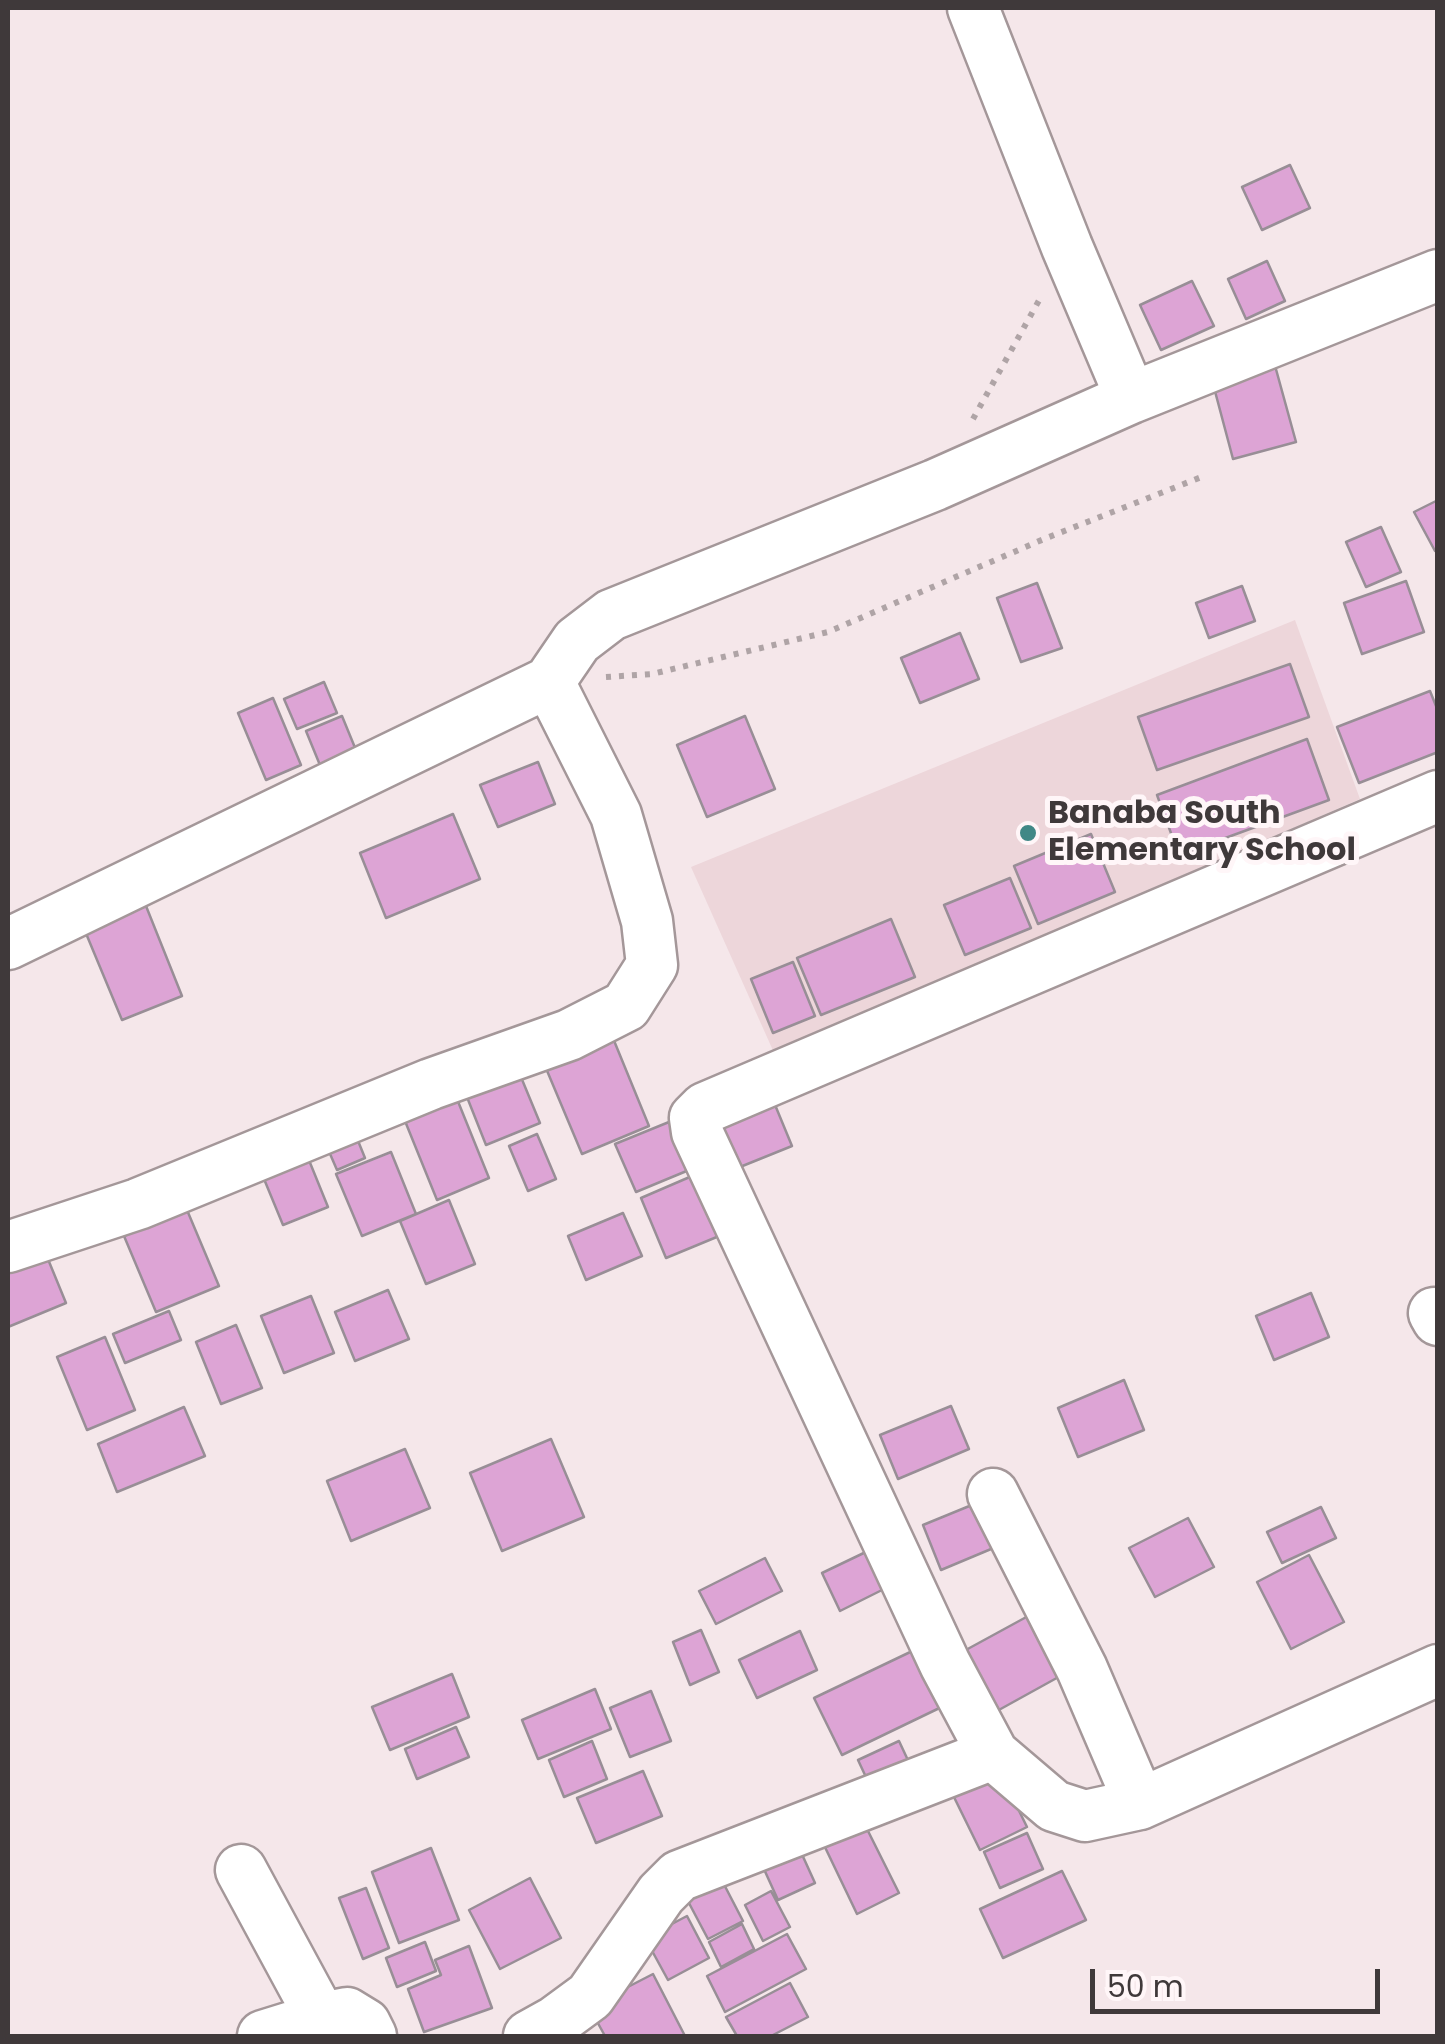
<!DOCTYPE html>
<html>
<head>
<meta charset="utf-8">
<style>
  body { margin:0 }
  #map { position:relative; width:1445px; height:2044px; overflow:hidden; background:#f5e7ea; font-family:Poppins,sans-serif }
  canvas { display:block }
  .frame { position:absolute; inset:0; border:10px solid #3f393a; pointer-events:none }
  .scale { position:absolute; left:1090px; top:1969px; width:290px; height:45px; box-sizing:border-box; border:5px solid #3f393a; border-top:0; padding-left:12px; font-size:30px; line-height:35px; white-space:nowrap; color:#3f393a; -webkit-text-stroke:8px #fff6f8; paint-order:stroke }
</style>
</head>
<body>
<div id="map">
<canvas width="1445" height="2044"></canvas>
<div class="frame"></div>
<div class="scale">50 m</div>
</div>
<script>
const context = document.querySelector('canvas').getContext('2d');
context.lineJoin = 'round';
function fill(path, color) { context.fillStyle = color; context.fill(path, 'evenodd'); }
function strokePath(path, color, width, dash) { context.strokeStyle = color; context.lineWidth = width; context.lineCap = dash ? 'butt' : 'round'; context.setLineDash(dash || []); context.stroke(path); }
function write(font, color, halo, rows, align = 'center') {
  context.font = font + ' Poppins,sans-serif'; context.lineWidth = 10; context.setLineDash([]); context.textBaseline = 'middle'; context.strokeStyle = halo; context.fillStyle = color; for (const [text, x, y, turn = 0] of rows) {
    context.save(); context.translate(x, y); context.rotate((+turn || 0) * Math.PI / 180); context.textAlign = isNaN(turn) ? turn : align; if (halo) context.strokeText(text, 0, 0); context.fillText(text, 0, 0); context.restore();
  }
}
fill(new Path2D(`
  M1295,620L1360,799L775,1055L691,867Z`), '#edd6da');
const building = new Path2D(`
  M1290,165L1310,208L1262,230L1242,187Z
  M1267,261L1285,301L1246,319L1228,279Z
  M1192,281L1214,326L1161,350L1140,305Z
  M1274,362L1296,442L1233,459L1212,380Z
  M1438,500V550L1435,551L1414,512Z
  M1381,527L1401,572L1366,587L1346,542Z
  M1406,581L1424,632L1362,654L1344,603Z
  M1037,583L1062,648L1021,662L997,598Z
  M1242,586L1255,621L1209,638L1196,603Z
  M960,633L979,679L920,703L901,658Z
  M1290,664L1309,717L1157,770L1138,717Z
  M324,682L337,713L297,729L284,699Z
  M1430,691L1438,711V752L1359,783L1337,727Z
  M273,698L301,765L266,780L238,713Z
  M342,716L358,755L322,770L306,731Z
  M745,716L775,789L707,817L677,745Z
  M1307,739L1329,800L1179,855L1157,795Z
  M538,762L555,804L498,827L480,785Z
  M453,814L480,879L386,918L360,853Z
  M1091,834L1115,892L1038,924L1014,866Z
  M1010,878L1031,928L965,955L944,905Z
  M146,906L182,996L122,1020L85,931Z
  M891,919L915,977L821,1015L797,958Z
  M793,962L815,1016L773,1033L751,979Z
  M608,1026L649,1126L582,1154L540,1054Z
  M516,1065L540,1123L486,1145L463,1087Z
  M457,1099L489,1178L437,1200L405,1121Z
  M773,1100L792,1146L740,1167L721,1122Z
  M350,1121L365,1158L337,1170L321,1133Z
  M669,1122L689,1170L636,1192L615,1144Z
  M537,1134L556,1179L528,1191L509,1146Z
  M302,1143L328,1207L283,1225L257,1162Z
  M391,1152L416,1214L362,1236L336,1174Z
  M699,1173L724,1234L666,1258L641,1198Z
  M449,1200L475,1264L426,1284L400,1221Z
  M187,1210L219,1286L156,1312L124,1236Z
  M623,1213L642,1256L586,1280L568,1236Z
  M43,1247L66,1303L8,1327V1261Z
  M388,1290L409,1339L355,1361L335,1312Z
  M1311,1293L1329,1337L1274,1360L1256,1316Z
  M311,1296L334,1353L284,1373L261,1316Z
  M169,1311L181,1340L125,1363L113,1334Z
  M236,1325L262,1388L221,1404L196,1342Z
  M105,1337L135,1410L87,1430L57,1357Z
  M1124,1380L1144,1430L1078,1457L1058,1408Z
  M951,1406L969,1449L898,1479L880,1435Z
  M184,1407L205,1456L117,1492L98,1444Z
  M551,1439L584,1517L502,1551L470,1473Z
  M405,1449L430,1508L351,1541L327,1481Z
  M984,1500L1003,1544L941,1570L923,1525Z
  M1321,1507L1336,1538L1282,1563L1267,1532Z
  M1188,1518L1214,1567L1155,1597L1129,1548Z
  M870,1550L888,1587L840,1611L822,1573Z
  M1309,1555L1344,1622L1291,1649L1257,1582Z
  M765,1558L782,1591L716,1624L699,1591Z
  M1041,1609L1073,1669L997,1711L964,1651Z
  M701,1630L719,1672L690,1685L673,1642Z
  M800,1631L817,1670L757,1698L739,1660Z
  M927,1644L954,1701L842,1755L814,1698Z
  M452,1674L469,1717L390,1750L372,1707Z
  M595,1689L611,1729L538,1759L522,1720Z
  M651,1691L671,1741L630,1757L610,1708Z
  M456,1727L469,1757L417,1779L405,1749Z
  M592,1741L607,1779L564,1797L549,1760Z
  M899,1741L913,1771L872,1790L858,1760Z
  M997,1766L1027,1827L980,1850L950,1789Z
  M643,1771L662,1816L596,1843L577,1798Z
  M864,1823L899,1893L857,1914L823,1843Z
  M1027,1833L1043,1869L1000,1888L984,1852Z
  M795,1839L815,1883L778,1900L758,1856Z
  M431,1848L459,1920L399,1943L372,1872Z
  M716,1869L743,1921L708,1939L681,1888Z
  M1062,1871L1086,1920L1003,1958L980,1909Z
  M530,1878L561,1938L500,1969L469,1910Z
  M366,1888L389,1948L363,1959L339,1898Z
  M771,1891L790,1927L763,1941L745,1905Z
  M687,1916L709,1958L668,1980L645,1938Z
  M742,1924L754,1949L721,1967L709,1942Z
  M787,1934L806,1969L725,2012L707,1976Z
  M425,1942L436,1971L397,1987L386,1958Z
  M469,1946L492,2008L424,2032L408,1989L441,1975L435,1960Z
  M653,1974L685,2036H605L589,2007Z
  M790,1983L808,2017L771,2036H737L726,2017Z`);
fill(building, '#dda4d5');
strokePath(building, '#988e96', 2.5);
const minor = new Path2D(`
  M973,8L1067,247L1131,398
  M1438,796L705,1108L695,1118L697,1132L945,1664L993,1754L1054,1806L1085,1816L1140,1804L1438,1670
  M8,944L549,682L577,641L611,615L935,485L1131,398L1438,275
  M8,1247L138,1204L431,1084L569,1035L626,1006L652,965L647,921L616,815L549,682
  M1434,1313L1438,1320
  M993,1494L1082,1669L1140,1804
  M241,1870L321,2018
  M263,2036L321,2018L347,2013L365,2024L371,2036
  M529,2036L556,2021L590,1996L661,1894L679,1876L993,1754`);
strokePath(minor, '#a49799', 55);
strokePath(new Path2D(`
  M973,419L1042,295
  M606,677L652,674L828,632L1044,539L1204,476`), '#afa4a6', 6, [5, 8]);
strokePath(minor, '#fff', 50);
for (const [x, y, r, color] of [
  [1028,833,10,"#408886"]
]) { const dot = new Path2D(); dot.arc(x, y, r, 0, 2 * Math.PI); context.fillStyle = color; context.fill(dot); strokePath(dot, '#fff6f8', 4); }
write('bold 32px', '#3f393a', '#fff6f8', [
  ["Banaba South",1048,815],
  ["Elementary School",1048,852]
], 'left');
</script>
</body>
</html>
